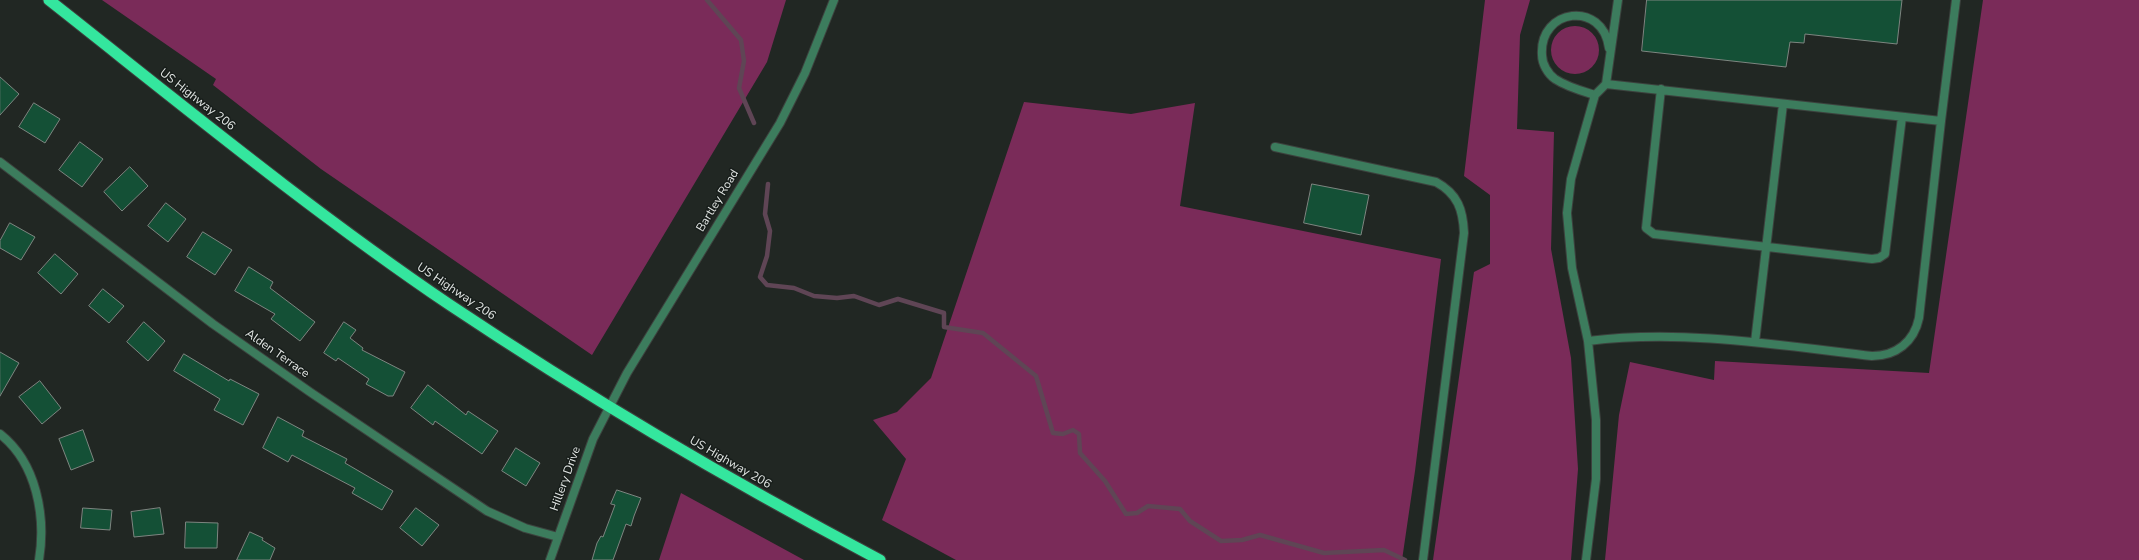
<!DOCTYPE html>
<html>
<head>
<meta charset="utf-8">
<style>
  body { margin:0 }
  canvas { display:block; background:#212723 }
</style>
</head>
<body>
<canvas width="2139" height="560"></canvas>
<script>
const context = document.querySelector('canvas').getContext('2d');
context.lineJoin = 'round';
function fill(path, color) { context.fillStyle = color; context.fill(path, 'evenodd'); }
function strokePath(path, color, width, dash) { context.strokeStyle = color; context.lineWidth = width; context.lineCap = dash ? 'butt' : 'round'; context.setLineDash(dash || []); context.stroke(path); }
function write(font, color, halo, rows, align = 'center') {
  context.font = font + ' "Nunito Sans",sans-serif'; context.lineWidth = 3; context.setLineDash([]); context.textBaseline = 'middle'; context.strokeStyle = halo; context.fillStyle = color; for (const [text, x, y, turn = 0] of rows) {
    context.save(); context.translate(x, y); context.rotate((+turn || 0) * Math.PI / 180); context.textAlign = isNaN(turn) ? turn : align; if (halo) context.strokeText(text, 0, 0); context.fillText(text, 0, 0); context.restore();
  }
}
fill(new Path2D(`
  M102,0H786L767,62L592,355L321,169L213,85L216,79Z
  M1485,0H1530L1520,35L1517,129L1554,132L1551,249L1571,358L1578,469L1571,560H1433L1474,272L1490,264V195L1464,176Z
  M1983,0H2139V560H1605L1619,415L1630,362L1714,380L1715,361L1929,373Z
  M1551 50a24 24 0 1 1 48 0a24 24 0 1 1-48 0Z
  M1024,102L1131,114L1195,103L1180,206L1441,259L1415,471L1402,560H956L882,520L906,459L873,420L897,412L931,378Z
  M681,493L804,560H659Z`), '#7a2b59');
strokePath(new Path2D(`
  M707,0L741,40L744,61L739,88L754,123
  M768,184L765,214L770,231L767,256L760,277L767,285L794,288L814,296L837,298L854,296L879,305L898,299L944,313V327L983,333L1036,376L1053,433L1063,434L1073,430L1079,434L1080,453L1105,481L1126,514L1137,513L1148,506L1180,509L1190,521L1221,541L1242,540L1260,535L1324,553L1384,550L1405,560`), '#5f4555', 4.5);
const building = new Path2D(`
  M1647,0H1902L1897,44L1805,34L1804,43L1790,42L1786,67L1642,51Z
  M0,77L19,94L0,115Z
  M34,103L60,119L45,143L19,127Z
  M80,142L103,159L82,187L59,170Z
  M130,167L148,186L122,211L104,192Z
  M1312,184L1369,195L1361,235L1304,223Z
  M166,203L186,219L168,242L148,226Z
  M10,223L35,237L21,260L0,248V241Z
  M203,232L232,250L215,275L187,257Z
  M55,254L78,274L61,294L38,273Z
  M249,267L273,282L270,288L315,322L300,341L271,319L275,314L235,291Z
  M103,289L124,306L109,323L89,306Z
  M144,322L165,341L148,361L127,342Z
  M344,322L356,330L350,338L363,348L362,350L405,372L393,396H388L366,384L369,379L338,358L336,361L324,353Z
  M0,352L19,363L0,396Z
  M184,354L229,381L230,379L259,394L243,425L214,410L220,399L174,371Z
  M40,381L61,408L42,424L19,397Z
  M428,385L466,415L468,411L498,431L482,454L435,421L433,425L411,408Z
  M278,417L304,431L302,436L347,459L345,463L393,491L382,510L352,493L355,488L292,455L288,462L263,448Z
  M83,430L94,461L71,470L59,439Z
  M516,448L540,463L526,486L502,471Z
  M617,490L641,498L634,516L631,526L626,524L613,560H592L597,543L601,536L603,537L615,505L611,504Z
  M83,508L112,510L110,530L81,528Z
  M160,508L164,534L134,537L131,512Z
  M416,508L439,525L422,546L400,528Z
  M186,522L218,523L217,548H185Z
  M250,532L263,538L262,540L275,548L270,560H237Z`);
fill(building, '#145036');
strokePath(building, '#7d8580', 1);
const service = new Path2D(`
  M1606,84L1941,121L1956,0
  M1661,89L1646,228L1654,234L1872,259L1879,258L1885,254L1902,117
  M1595,95C1582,91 1567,87 1555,79C1548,74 1542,64 1542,55C1539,8 1603,0 1609,48
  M1275,147L1436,182C1458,194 1463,210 1464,233L1423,560
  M1588,341C1682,329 1779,345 1872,356C1896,356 1914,342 1919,318L1941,121
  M1755,342L1783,104
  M1586,560L1596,479V420L1588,341L1572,268L1567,213L1571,179L1595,95L1606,84L1618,0`);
const minor = new Path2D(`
  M0,162L213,324L310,392L487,511L525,528L558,537
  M0,434C37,463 46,517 39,560`);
const tertiary = new Path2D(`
  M550,560L593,439L627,373L780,123L805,73L834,0`);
const trunk = new Path2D(`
  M49,0C181,104 311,211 450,305C589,398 732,482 880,560`);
strokePath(service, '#3c423e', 10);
strokePath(minor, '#3c423e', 10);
strokePath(tertiary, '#3c423e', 10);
strokePath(trunk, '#3c423e', 13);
strokePath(service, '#3c7c5d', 8);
strokePath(minor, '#3c7c5d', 8);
strokePath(tertiary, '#3c7c5d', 8);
strokePath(trunk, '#34e69e', 11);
write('12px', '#e3e7e5', '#171d1a', [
  ["US Highway 206",197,100,38],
  ["Bartley Road",718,201,-59],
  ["US Highway 206",456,292,34],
  ["Alden Terrace",277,354,35],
  ["US Highway 206",730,463,30],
  ["Hillery Drive",566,479,-70]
]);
</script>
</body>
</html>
